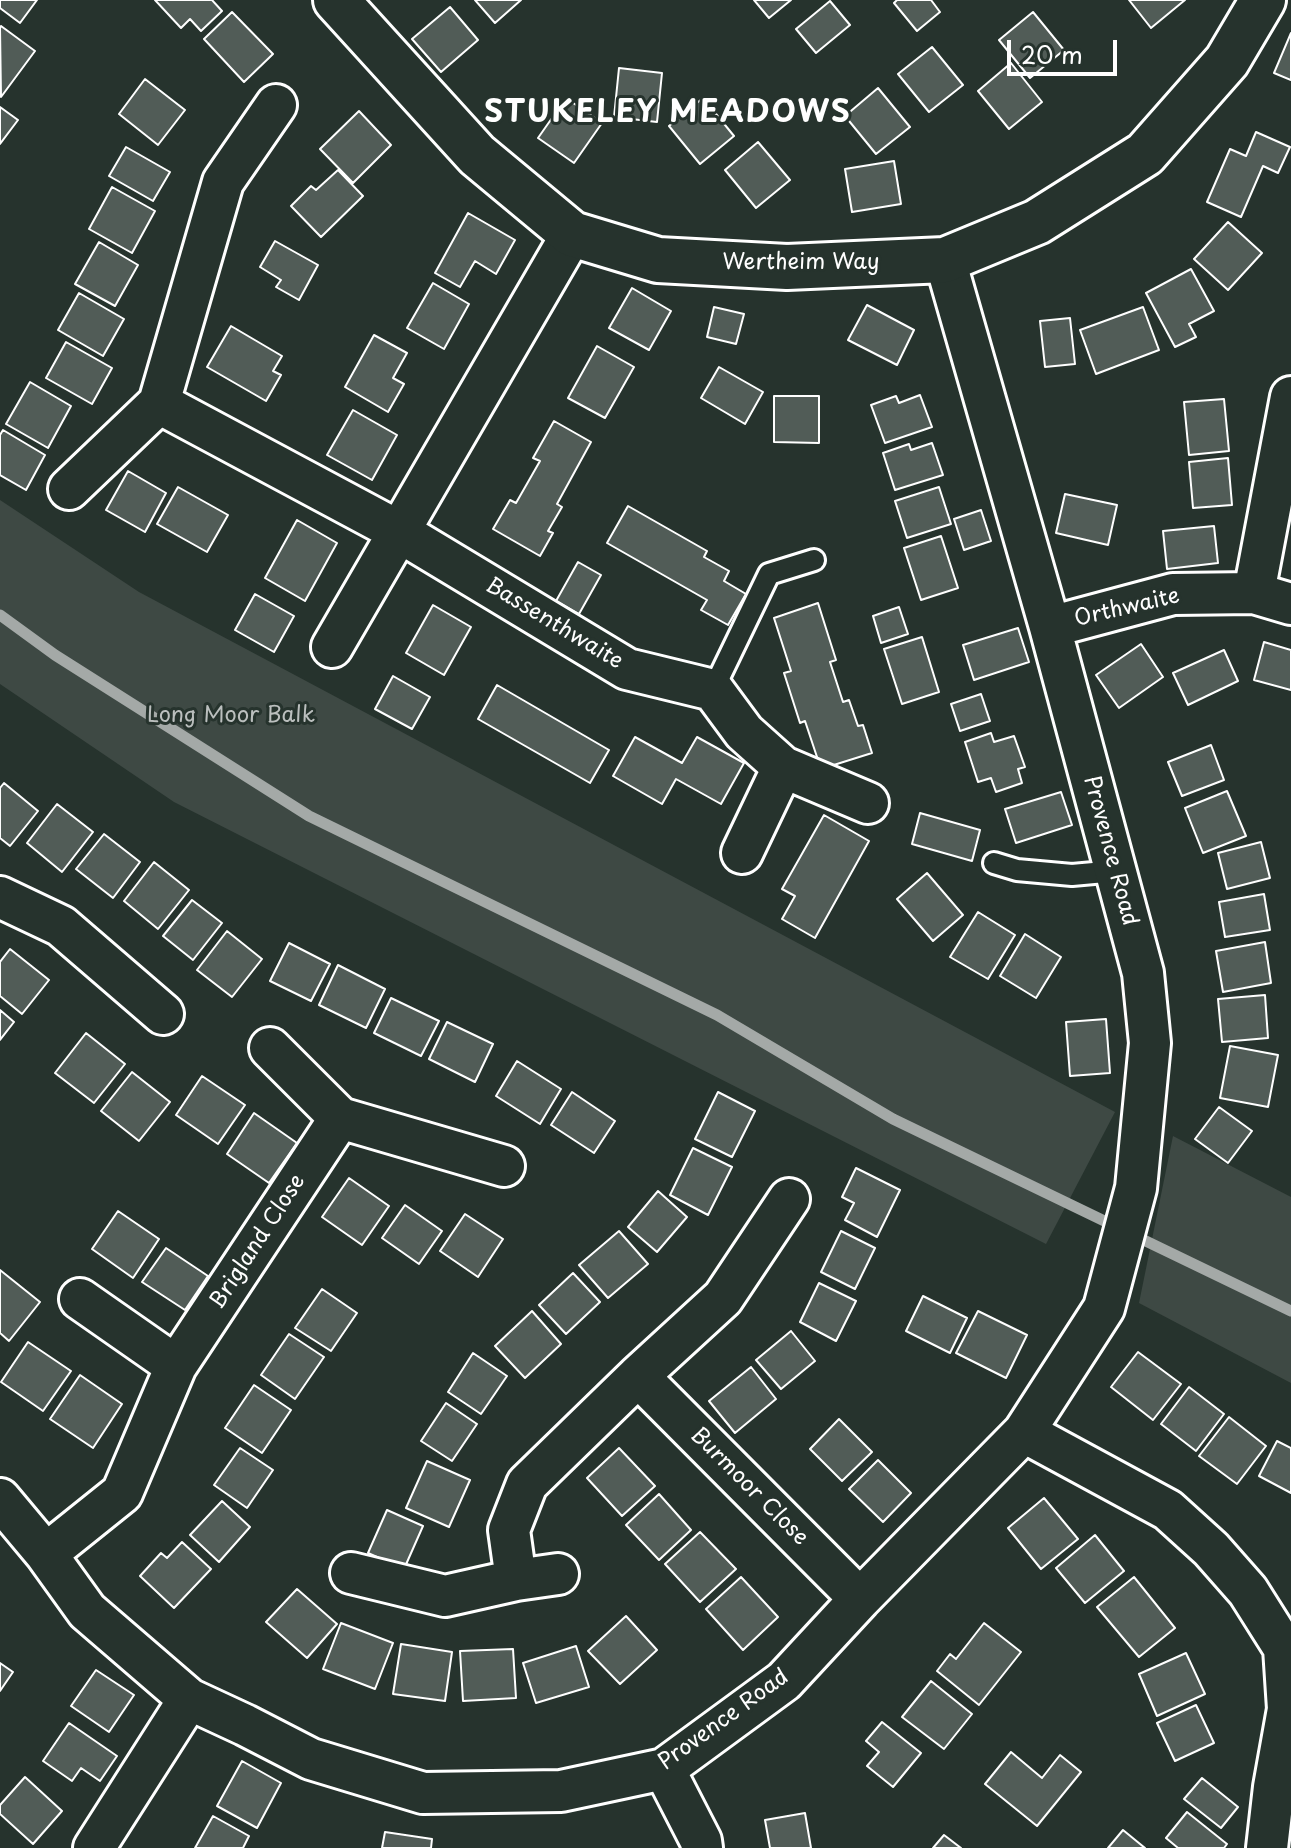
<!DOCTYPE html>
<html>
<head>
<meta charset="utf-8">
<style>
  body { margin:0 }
  #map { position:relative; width:1291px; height:1848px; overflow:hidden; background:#26332d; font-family:"Playpen Sans",sans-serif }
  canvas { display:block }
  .scale { position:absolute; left:1007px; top:40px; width:110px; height:36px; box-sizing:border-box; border:4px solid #fff; border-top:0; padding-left:10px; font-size:24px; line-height:28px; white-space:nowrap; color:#fff; -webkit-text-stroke:6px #26332d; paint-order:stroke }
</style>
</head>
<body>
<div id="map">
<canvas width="1291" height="1848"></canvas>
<div class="scale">20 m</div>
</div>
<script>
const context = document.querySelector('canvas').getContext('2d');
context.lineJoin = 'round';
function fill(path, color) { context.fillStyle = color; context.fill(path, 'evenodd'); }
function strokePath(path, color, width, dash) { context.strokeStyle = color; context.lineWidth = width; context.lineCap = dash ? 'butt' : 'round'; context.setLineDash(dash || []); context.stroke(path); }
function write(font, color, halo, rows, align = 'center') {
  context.font = font + ' "Playpen Sans",sans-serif'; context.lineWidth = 6; context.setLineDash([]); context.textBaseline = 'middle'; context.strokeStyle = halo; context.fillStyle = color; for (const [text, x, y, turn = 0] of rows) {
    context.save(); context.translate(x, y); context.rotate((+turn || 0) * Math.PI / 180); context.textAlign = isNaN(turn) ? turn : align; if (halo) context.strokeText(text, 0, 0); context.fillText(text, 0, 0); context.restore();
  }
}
fill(new Path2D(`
  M0,500L139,592L1115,1112L1046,1244L174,802L0,684Z
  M1173,1136L1291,1197V1383L1139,1303Z`), '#3e4944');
strokePath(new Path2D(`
  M0,615L55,655L309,816L717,1015L893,1119L1291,1311`), '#a4a9a7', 11);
const building = new Path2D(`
  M0,0H37L20,23L0,8Z
  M155,0H212L222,11L201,31L190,19L181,28Z
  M475,0H521L495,23Z
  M754,0H791L769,18Z
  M897,0H931L940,12L917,31L894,3Z
  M1129,0H1185L1151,28Z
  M830,1L850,25L816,53L796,29Z
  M450,7L478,40L441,72L412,39Z
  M232,12L273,54L244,82L204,39Z
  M1033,12L1064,50L1030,78L999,40Z
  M1,26L35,51L1,97L0,28Z
  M1291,33V80L1274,73Z
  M932,47L963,85L929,112L898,74Z
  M1011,63L1042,102L1009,129L978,91Z
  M619,68L662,73L657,122L614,117Z
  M145,79L185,110L158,145L119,114Z
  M878,88L910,127L876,154L845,116Z
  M566,98L602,123L574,163L538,138Z
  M703,98L734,136L700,164L669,126Z
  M0,107L18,120L0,144Z
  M359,111L391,145L353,183L320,149Z
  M1256,132L1290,147L1278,173L1263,166L1241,217L1207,202L1230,149L1246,156Z
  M758,142L790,180L756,208L725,170Z
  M126,147L170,172L153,201L109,176Z
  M894,161L901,204L852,212L845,169Z
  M338,170L363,196L321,237L291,206L311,186L316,190Z
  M112,187L155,211L132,253L89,229Z
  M468,213L515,240L496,274L475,261L460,287L435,273Z
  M1228,222L1262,253L1228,290L1194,259Z
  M275,241L318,265L299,300L276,287L281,280L260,267Z
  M99,242L138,265L115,306L75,284Z
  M1191,269L1214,311L1189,324L1196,337L1175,347L1146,293Z
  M433,283L469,304L444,349L407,328Z
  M632,288L671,311L649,350L609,328Z
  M79,293L124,319L103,356L58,330Z
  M867,305L914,330L897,365L848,340Z
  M714,307L744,314L736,344L707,337Z
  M1143,307L1159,350L1096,374L1080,330Z
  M1070,318L1075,364L1045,367L1040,321Z
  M231,326L282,356L273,371L281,375L266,401L207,367Z
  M374,335L407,353L393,378L404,384L388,412L345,387Z
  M66,342L112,368L92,404L46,378Z
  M597,346L634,367L605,418L568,398Z
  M719,367L763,392L745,424L701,398Z
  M30,382L71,406L48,448L6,424Z
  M920,395L932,427L885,443L871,405L896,396L899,403Z
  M774,396H819V443L774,442Z
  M1224,399L1229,451L1189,455L1184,402Z
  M353,410L397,435L372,480L327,455Z
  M554,421L591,442L557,504L562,507L548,531L553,533L540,556L493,529L510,500L516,503L540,461L533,458Z
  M3,430L45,455L26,490L0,475V435Z
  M932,443L943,475L895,490L883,453L909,444L911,450Z
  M1228,458L1232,505L1193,508L1189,462Z
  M128,471L166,493L145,532L106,510Z
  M178,487L228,515L207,552L157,524Z
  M939,487L951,524L907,538L895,501Z
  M1065,494L1117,505L1108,545L1056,533Z
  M628,506L707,551L704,557L729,571L724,581L746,594L728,625L701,610L707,600L607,543Z
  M981,510L991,541L964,550L954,519Z
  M297,520L337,543L305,601L265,578Z
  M1214,526L1218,563L1167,569L1163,531Z
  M941,536L958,588L921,600L904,548Z
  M578,562L601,575L579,614L556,601Z
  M255,594L294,616L274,652L235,630Z
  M818,603L836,660L830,662L843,702L849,700L858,726L863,725L872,753L821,769L805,721L800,723L784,673L791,671L774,618Z
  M433,605L471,627L444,675L406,653Z
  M899,607L908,634L881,643L873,616Z
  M1018,628L1029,662L974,680L963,645Z
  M922,637L939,692L902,704L884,649Z
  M1264,642L1291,650V690L1254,680Z
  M1141,644L1163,677L1119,708L1096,675Z
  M1224,650L1238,681L1188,705L1173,673Z
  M393,676L430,697L412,729L375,709Z
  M497,685L609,750L590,783L478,719Z
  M981,694L990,721L960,731L951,704Z
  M991,733L994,742L1014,736L1025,767L1018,769L1022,783L996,792L991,778L978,782L965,742Z
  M635,737L682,763L697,737L744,763L721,804L676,779L662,804L613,776Z
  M1211,745L1224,780L1182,796L1168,762Z
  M4,783L38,811L10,846L0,838V788Z
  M1227,791L1246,836L1203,853L1185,808Z
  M1061,792L1072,825L1016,843L1005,809Z
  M57,804L93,832L62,872L27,843Z
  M920,813L980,830L972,861L912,844Z
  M824,815L869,841L815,938L782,919L795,896L782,889Z
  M104,834L140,862L113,898L76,869Z
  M1261,842L1270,878L1227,889L1218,853Z
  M154,862L189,890L158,929L124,901Z
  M927,873L963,915L933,941L897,899Z
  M1264,894L1270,930L1225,937L1219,902Z
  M192,900L222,923L193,960L163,936Z
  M978,912L1015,935L988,979L950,957Z
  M227,931L262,959L232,997L197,970Z
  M1025,934L1061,957L1036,998L1000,976Z
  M1265,942L1271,983L1223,992L1216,951Z
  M289,943L330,964L311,1001L270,981Z
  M10,949L49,980L22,1014L0,996V962Z
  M338,965L385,989L366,1028L319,1005Z
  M1265,995L1268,1038L1222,1042L1218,999Z
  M391,998L439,1021L421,1056L374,1033Z
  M0,1010L14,1022L0,1040Z
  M1106,1019L1110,1073L1070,1076L1066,1022Z
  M447,1022L493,1044L475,1082L429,1059Z
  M86,1033L125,1064L94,1103L55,1073Z
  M1230,1046L1278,1055L1268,1107L1220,1098Z
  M517,1061L561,1089L540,1124L496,1096Z
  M132,1072L170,1102L139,1141L101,1111Z
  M202,1076L245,1105L218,1144L176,1115Z
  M572,1092L615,1121L594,1153L551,1125Z
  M718,1092L755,1111L732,1157L695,1139Z
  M1219,1107L1252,1131L1228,1163L1195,1139Z
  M254,1113L297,1143L269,1183L227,1154Z
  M693,1148L732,1167L708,1215L670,1195Z
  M856,1168L900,1190L877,1237L845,1220L854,1203L842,1197Z
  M349,1178L389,1206L362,1245L322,1217Z
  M658,1191L687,1217L657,1252L628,1227Z
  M405,1205L442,1231L419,1264L382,1238Z
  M118,1211L159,1239L133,1278L92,1249Z
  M465,1214L503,1239L478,1277L440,1251Z
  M619,1231L648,1264L608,1298L579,1265Z
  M841,1231L875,1248L855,1289L821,1272Z
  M166,1248L208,1276L185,1310L142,1282Z
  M0,1270L40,1302L9,1341L0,1333Z
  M573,1273L600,1302L566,1334L539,1305Z
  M819,1283L856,1301L836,1341L800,1322Z
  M322,1289L357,1313L331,1351L295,1328Z
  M923,1296L967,1318L950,1353L906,1331Z
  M532,1311L561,1344L525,1378L495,1346Z
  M978,1311L1027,1335L1006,1378L956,1353Z
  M791,1331L815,1361L781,1389L756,1360Z
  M289,1334L324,1357L295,1399L261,1375Z
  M28,1342L71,1371L43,1411L1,1382Z
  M1138,1352L1181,1384L1153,1420L1111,1387Z
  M473,1353L507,1376L481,1414L448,1392Z
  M751,1367L776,1399L735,1433L709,1401Z
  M80,1375L122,1404L93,1448L50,1419Z
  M254,1385L291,1410L262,1453L225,1428Z
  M1189,1387L1224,1414L1196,1451L1161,1424Z
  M446,1403L477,1424L452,1461L421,1441Z
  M1229,1417L1266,1446L1237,1484L1199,1456Z
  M839,1419L872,1452L842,1481L810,1449Z
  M1277,1441L1291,1448V1493L1259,1476Z
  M240,1448L273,1470L247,1508L214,1485Z
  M619,1448L655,1486L622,1516L587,1478Z
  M878,1460L911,1493L883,1522L849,1489Z
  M427,1461L470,1480L449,1527L406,1508Z
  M659,1494L691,1530L659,1560L626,1525Z
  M1044,1498L1078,1539L1041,1569L1008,1528Z
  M222,1501L250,1527L219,1562L190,1535Z
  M387,1510L423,1526L404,1569L368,1553Z
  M700,1532L736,1569L700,1602L665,1564Z
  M1095,1535L1124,1571L1085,1603L1056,1568Z
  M182,1542L211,1569L174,1608L140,1576L161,1553L167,1558Z
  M741,1577L778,1617L743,1650L706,1609Z
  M1134,1577L1175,1628L1139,1657L1097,1607Z
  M297,1589L337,1624L307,1658L266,1622Z
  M626,1616L657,1650L620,1684L588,1651Z
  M341,1623L393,1643L375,1689L323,1669Z
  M984,1623L1021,1652L979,1705L937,1671L950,1654L956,1659Z
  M401,1644L452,1652L445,1701L393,1694Z
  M576,1646L589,1687L536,1703L523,1663Z
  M513,1649L516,1698L463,1701L460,1651Z
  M1186,1653L1205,1694L1157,1716L1139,1674Z
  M0,1663L13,1672L0,1691Z
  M96,1670L134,1695L109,1732L71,1706Z
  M931,1681L972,1714L944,1749L902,1717Z
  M1196,1705L1214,1743L1175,1761L1157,1723Z
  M882,1722L921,1753L893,1787L867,1766L879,1752L866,1741Z
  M69,1723L117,1756L100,1781L81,1768L72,1781L43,1761Z
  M1011,1752L1042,1778L1060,1755L1081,1772L1037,1826L985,1784Z
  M242,1761L281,1783L257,1828L217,1806Z
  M25,1777L62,1811L33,1844L0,1814V1805Z
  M1202,1778L1238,1807L1221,1828L1184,1799Z
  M1187,1812L1227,1844L1224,1848H1178L1166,1838Z
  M805,1813L811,1848H770L765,1820Z
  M213,1816L249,1836L243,1848H195Z
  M1123,1830L1145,1848H1108Z
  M385,1832L432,1839L431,1848H382Z
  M944,1835L961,1848H933Z`);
fill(building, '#515c57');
strokePath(building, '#fff', 2);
const service = new Path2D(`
  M713,690L769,574L814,560
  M994,863L1017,870L1072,875L1116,871`);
const minor = new Path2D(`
  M945,260L1050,627L1143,973L1150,1043L1136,1188L1104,1308L1024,1432
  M159,403L398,531L627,669L713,690L744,732L783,767L868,803
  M69,489L159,403L223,182L276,105
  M1254,593L1291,397
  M1050,627L1173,594L1254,593L1291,604
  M332,647L572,234
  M742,853L783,767
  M0,897L61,926L163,1014
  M270,1048L340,1118L504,1166
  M80,1299L176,1366
  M638,1376L860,1599
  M0,1499L46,1554L87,1611L189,1699L245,1725L311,1759L423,1793L561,1791L664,1769L784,1681L860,1599L1024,1432L1168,1510L1211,1549L1248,1591L1284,1648L1288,1709L1274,1787L1267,1848
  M46,1554L122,1493L176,1366L340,1118
  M351,1573L445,1596L516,1580L509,1530L527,1484L638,1376L723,1298L789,1199
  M516,1580L558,1574
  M664,1769L701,1841L702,1848
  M94,1848L189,1699`);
const tertiary = new Path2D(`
  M336,0L477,155L572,234L658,260L787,267L945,260L1037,222L1145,154L1227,61L1263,0`);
strokePath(service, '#fff', 26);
strokePath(minor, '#fff', 46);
strokePath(tertiary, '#fff', 50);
strokePath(service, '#26332d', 20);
strokePath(minor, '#26332d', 40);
strokePath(tertiary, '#26332d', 44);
write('22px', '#fff', '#26332d', [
  ["Wertheim Way",801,263],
  ["Orthwaite",1127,608,-13],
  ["Bassenthwaite",554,624,31],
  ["Provence Road",1110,851,75],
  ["Brigland Close",258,1242,-57],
  ["Burmoor Close",749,1487,45],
  ["Provence Road",724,1720,-36]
]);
write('22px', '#bbbfbe', '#26332d', [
  ["Long Moor Balk",231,716]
]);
context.letterSpacing = '2px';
write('bold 30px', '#fff', '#26332d', [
  ["STUKELEY MEADOWS",668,114]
]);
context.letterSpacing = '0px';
</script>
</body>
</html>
